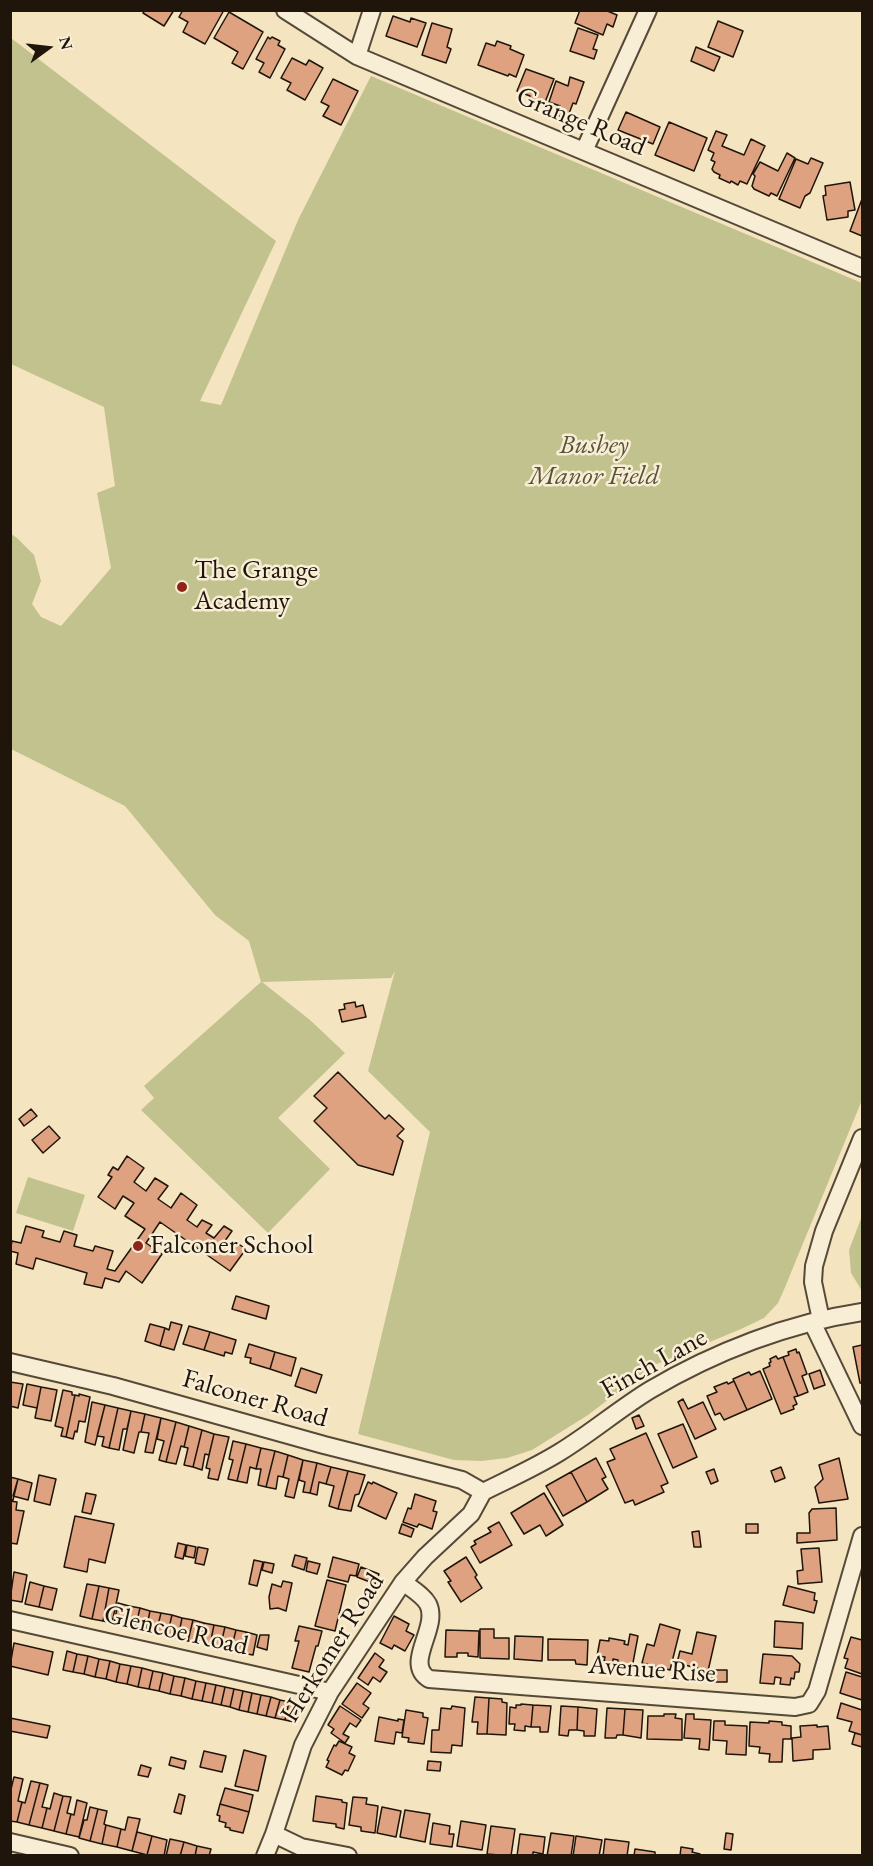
<!DOCTYPE html>
<html>
<head>
<meta charset="utf-8">
<style>
  body { margin:0 }
  #map { position:relative; width:873px; height:1866px; overflow:hidden; background:#f4e4bf; font-family:"EB Garamond",serif }
  canvas { display:block }
  .frame { position:absolute; inset:0; border:12px solid #20150b; pointer-events:none }
  .north { position:absolute; left:18px; top:18px; width:60px; height:60px; -webkit-text-stroke:4px #f8edd5; paint-order:stroke; rotate:75deg; font-size:16px; font-weight:700; line-height:24px; text-align:center; color:#20150b }
  .north::after { content:''; display:block; margin:auto; width:21px; height:27px; background:#20150b; clip-path:polygon(50% 0,100% 100%,50% 72%,0 100%) }
</style>
</head>
<body>
<div id="map">
<canvas width="873" height="1866"></canvas>
<div class="frame"></div>
<div class="north">N</div>
</div>
<script>
const context = document.querySelector('canvas').getContext('2d');
context.lineJoin = 'round';
function fill(path, color) { context.fillStyle = color; context.fill(path, 'evenodd'); }
function strokePath(path, color, width, dash) { context.strokeStyle = color; context.lineWidth = width; context.lineCap = dash ? 'butt' : 'round'; context.setLineDash(dash || []); context.stroke(path); }
function write(font, color, halo, rows, align = 'center') {
  context.font = font + ' "EB Garamond",serif'; context.lineWidth = 5; context.setLineDash([]); context.textBaseline = 'middle'; context.strokeStyle = halo; context.fillStyle = color; for (const [text, x, y, turn = 0] of rows) {
    context.save(); context.translate(x, y); context.rotate((+turn || 0) * Math.PI / 180); context.textAlign = isNaN(turn) ? turn : align; if (halo) context.strokeText(text, 0, 0); context.fillText(text, 0, 0); context.restore();
  }
}
fill(new Path2D(`
  M11,38L276,241L200,401L221,405L298,220L371,76L862,283V1100L783,1292L778,1303L764,1318L741,1329L652,1366L588,1415L532,1450L507,1458L481,1461L454,1460L358,1434L430,1132L368,1071L395,971L391,978L262,982L310,1020L345,1053L278,1118L330,1169L268,1233L141,1110L154,1098L144,1086L261,982L249,941L215,915L125,806L11,749V534L17,538L34,555L41,581L32,604L41,617L61,626L111,568L97,493L115,486L104,407L11,364Z
  M28,1177L85,1195L73,1231L16,1213Z
  M862,1216V1291L851,1273L849,1250Z`), '#c2c28e');
const building = new Path2D(`
  M145,10H174L164,26L143,13Z
  M183,10H224L205,44L183,32L188,22L179,17Z
  M580,10H605L617,15L613,27L607,24L603,35L575,23Z
  M229,12L263,32L243,69L232,63L238,52L214,38Z
  M393,16L410,22L411,18L426,23L417,47L386,36Z
  M718,21L743,31L733,57L708,47Z
  M432,23L452,29L447,47L451,49L446,63L422,55Z
  M578,28L598,35L593,49L597,50L594,59L570,51Z
  M268,37L270,39L272,37L280,41L278,45L285,49L270,78L259,72L264,63L256,59Z
  M497,41L511,46L510,49L524,55L516,77L509,74L508,76L478,65L486,43L495,46Z
  M696,47L720,57L714,71L691,61Z
  M292,58L306,65L309,60L323,68L305,100L287,90L291,83L281,78Z
  M526,69L554,79L544,105L529,100L530,96L517,91Z
  M570,77L584,82L576,104L573,103L567,119L557,115L560,106L549,102L556,81L568,86Z
  M333,79L358,91L341,125L323,116L329,106L321,102Z
  M626,112L660,127L653,144L618,130Z
  M669,122L707,138L694,171L655,155Z
  M716,131L727,135L722,146L744,155L751,139L765,146L747,184L740,181L738,185L731,181L730,183L719,178L720,175L714,172L712,169L715,162L711,160L714,153L708,150Z
  M787,153L795,158L777,196L771,193L769,196L754,189L752,186L755,176L753,174L760,162L778,171Z
  M811,158L823,163L810,193L805,196L800,208L779,199L796,159L808,164Z
  M850,182L855,210L848,211V217L827,220L823,196L826,195L825,186Z
  M862,199V236L850,231Z
  M355,1002L356,1007L363,1005L366,1017L342,1022L339,1010L345,1009L344,1004Z
  M338,1072L385,1119L389,1115L404,1129L397,1136L403,1141L393,1175L358,1165L314,1121L327,1108L314,1096Z
  M31,1109L37,1116L24,1126L19,1119Z
  M49,1126L60,1138L43,1153L32,1140Z
  M127,1156L144,1168L134,1182L146,1191L155,1178L168,1186L158,1199L171,1208L181,1193L197,1205L187,1220L197,1227L202,1220L212,1225L206,1233L214,1238L224,1226L232,1231L222,1245L231,1250L237,1243L246,1249L230,1271L160,1222L146,1243L162,1254L142,1283L126,1271L119,1282L105,1278L102,1288L84,1284L87,1273L36,1258L33,1269L16,1264L18,1253L10,1251L12,1241L21,1243L26,1226L44,1231L42,1237L60,1242L64,1231L77,1235L74,1246L93,1251L95,1246L113,1251L107,1269L115,1271L145,1229L125,1216L134,1203L123,1196L115,1209L98,1197L112,1177L108,1175L113,1167L118,1170Z
  M236,1296L269,1306L266,1319L232,1309Z
  M171,1322L182,1325L174,1350L160,1346L165,1328L169,1330Z
  M150,1324L165,1328L160,1346L145,1341Z
  M189,1326L210,1332L204,1350L183,1344Z
  M210,1332L236,1340L232,1354L225,1352L224,1356L204,1350Z
  M249,1344L275,1352L270,1369L250,1363L251,1358L245,1357Z
  M862,1345V1383H860L853,1347Z
  M796,1349L797,1353L799,1352L807,1374L802,1376L808,1392L798,1396L783,1357L789,1355L788,1352Z
  M275,1352L296,1358L291,1376L270,1369Z
  M776,1356L778,1359L783,1357L798,1396L794,1397L797,1404L793,1406L794,1409L781,1414L763,1369L770,1366L769,1363L771,1362L770,1359Z
  M301,1368L322,1375L316,1393L295,1386Z
  M820,1370L825,1385L814,1389L809,1374Z
  M760,1371L772,1399L747,1410L733,1379L749,1372L751,1375Z
  M734,1381L747,1410L724,1420L720,1413L715,1415L707,1396L717,1392L714,1387L727,1382L728,1384Z
  M10,1382L23,1384L18,1408L10,1406Z
  M27,1384L41,1387L37,1408L23,1405Z
  M41,1387L57,1390L51,1421L35,1418Z
  M63,1390L72,1392V1395H75L66,1437L61,1436L63,1428L55,1426Z
  M79,1394L90,1397L85,1422L79,1421L77,1432L75,1431L73,1439L66,1437L75,1395L79,1396Z
  M683,1399L688,1409L703,1402L716,1429L695,1439L678,1402Z
  M92,1402L105,1405L95,1445L85,1442Z
  M105,1405L118,1408L109,1448L102,1446L104,1437L97,1436Z
  M118,1408L131,1411L127,1429H123L119,1450L109,1448Z
  M131,1411L145,1414L141,1432H139L134,1453L123,1450Z
  M145,1414L161,1418L153,1453L145,1452L149,1433L141,1432Z
  M639,1415L644,1426L636,1429L632,1418Z
  M161,1418L176,1422L166,1462L159,1460L164,1441L157,1439Z
  M176,1422L189,1426L184,1447L181,1446L176,1464L166,1462Z
  M683,1424L697,1457L673,1468L658,1434Z
  M189,1426L202,1430L193,1467L184,1465L188,1448L184,1447Z
  M202,1430L214,1434L209,1455L205,1454L202,1470L193,1467Z
  M646,1433L668,1483L661,1486L664,1492L635,1505L633,1500L625,1503L607,1462L615,1459L610,1449Z
  M214,1434L229,1437L218,1480L208,1478L210,1469L206,1468Z
  M233,1441L246,1444L237,1481L228,1479L233,1460L229,1459Z
  M246,1444L261,1448L256,1469L250,1467L247,1483L237,1481Z
  M261,1448L275,1451L266,1487L258,1485L261,1469H256Z
  M275,1451L288,1455L283,1477L278,1476L276,1489L266,1487Z
  M288,1455L303,1460L294,1498L285,1496L289,1479L283,1477Z
  M596,1458L606,1477L602,1479L608,1489L587,1502L571,1472Z
  M839,1458L848,1499L819,1503L815,1487L823,1479L819,1465Z
  M303,1460L317,1463L310,1493L303,1492L305,1482L299,1480Z
  M317,1463L331,1467L326,1484L319,1482L317,1495L310,1493Z
  M331,1467L348,1471L338,1509L329,1506L334,1486L326,1484Z
  M781,1467L785,1478L775,1482L771,1471Z
  M714,1469L718,1481L711,1484L706,1472Z
  M348,1471L365,1475L359,1494L355,1495L351,1511L338,1509Z
  M571,1472L587,1502L563,1516L546,1486Z
  M39,1475L56,1479L50,1505L34,1501Z
  M10,1477L18,1479L13,1500L10,1499Z
  M18,1479L32,1483L28,1500L13,1496Z
  M368,1482L372,1484L373,1482L397,1493L386,1519L358,1506Z
  M86,1493L96,1495L91,1514L82,1512Z
  M544,1493L563,1525L546,1536L540,1525L524,1534L511,1513Z
  M415,1494L436,1501L433,1511L437,1512L432,1529L419,1524L417,1527L403,1522L408,1508L411,1509Z
  M10,1501L17,1502L16,1510L24,1511L17,1544L10,1543Z
  M836,1508L837,1540L797,1543V1533H810L809,1513L812,1509Z
  M75,1516L114,1524L105,1563L89,1559L87,1572L64,1567Z
  M499,1522L512,1545L480,1563L471,1547L476,1544L474,1541L491,1532L488,1528Z
  M402,1524L414,1529L411,1537L399,1533Z
  M746,1524H758V1533H746Z
  M699,1531L701,1547H694L692,1532Z
  M178,1543L186,1545L183,1559L175,1557Z
  M187,1545L196,1547L194,1558L185,1556Z
  M198,1547L208,1549L204,1565L195,1563Z
  M819,1548L822,1582L798,1584L797,1571L803,1570L801,1549Z
  M295,1555L307,1558L304,1570L292,1566Z
  M333,1557L359,1564L356,1576L350,1575L348,1582L328,1577Z
  M466,1557L477,1575L475,1577L482,1588L461,1602L448,1582L451,1581L444,1571Z
  M254,1560L263,1562L257,1586L249,1584Z
  M308,1561L320,1564L317,1574L306,1571Z
  M264,1562L274,1564L272,1573L262,1570Z
  M361,1567L379,1574L375,1584L357,1577Z
  M14,1572L27,1575L22,1602L10,1600Z
  M327,1580L346,1585L335,1631L315,1626Z
  M283,1581L292,1583L286,1611L278,1608L270,1609L269,1597L272,1584L281,1587Z
  M30,1582L44,1586L39,1607L25,1604Z
  M87,1584L99,1586L92,1619L80,1616Z
  M44,1586L57,1589L52,1610L39,1607Z
  M99,1586L109,1588L103,1621L92,1619Z
  M788,1586L815,1593L814,1600L817,1601L814,1613L783,1605Z
  M109,1588L119,1590L112,1623L103,1621Z
  M118,1603L129,1606L124,1626L114,1624Z
  M129,1606L140,1608L135,1629L124,1626Z
  M140,1608L150,1611L146,1631L135,1629Z
  M150,1611L161,1613L156,1633L146,1631Z
  M161,1613L172,1615L167,1636L156,1633Z
  M172,1615L182,1618L178,1638L167,1636Z
  M394,1616L409,1624L406,1631L414,1635L405,1651L394,1645L392,1649L380,1643Z
  M182,1618L193,1620L188,1641L178,1638Z
  M193,1620L204,1623L199,1643L188,1641Z
  M775,1621L803,1623L802,1649L774,1647Z
  M204,1623L214,1625L210,1645L199,1643Z
  M660,1624L680,1630L670,1670L642,1663L647,1644L654,1646Z
  M214,1625L225,1627L220,1648L210,1645Z
  M299,1626L322,1631L318,1646H316L309,1672L292,1668L299,1641H295Z
  M225,1627L236,1630L231,1650L220,1648Z
  M480,1629H494V1638H509V1659L480,1658Z
  M236,1630L246,1632L242,1653L231,1650Z
  M446,1630L479,1631L478,1657L468,1656V1653H457V1657H445Z
  M246,1632L257,1635L253,1655L242,1653Z
  M697,1632L716,1636L708,1671L677,1663L680,1651L692,1654Z
  M630,1634L638,1636L632,1668L617,1665L618,1660L613,1659V1663L604,1661L605,1657L597,1656L600,1640L609,1641V1638L625,1641L624,1644L628,1645Z
  M260,1635H269L267,1650L257,1647Z
  M515,1636L543,1637L542,1661L514,1659Z
  M851,1637L862,1640V1674L845,1668L848,1659L844,1658Z
  M548,1639L588,1640L587,1665L576,1664L575,1660H548Z
  M14,1643L53,1652L48,1675L10,1666Z
  M67,1651L77,1654L73,1672L63,1670Z
  M375,1653L384,1660L379,1667L387,1672L380,1682L373,1677L368,1685L358,1678Z
  M77,1654L88,1656L84,1674L73,1672Z
  M763,1654L792,1656L800,1664L799,1672H795L794,1679L791,1678L790,1685L780,1684L781,1678L775,1677L774,1684L760,1683Z
  M88,1656L99,1659L95,1677L84,1674Z
  M99,1659L110,1661L106,1679L95,1677Z
  M110,1661L120,1664L116,1682L106,1679Z
  M120,1664L131,1666L127,1684L116,1682Z
  M131,1666L142,1668L138,1687L127,1684Z
  M142,1668L153,1671L149,1689L138,1687Z
  M712,1670H727V1682H712Z
  M153,1671L163,1673L159,1691L149,1689Z
  M846,1672L862,1677V1700L840,1693Z
  M163,1673L174,1676L170,1694L159,1691Z
  M174,1676L185,1678L181,1696L170,1694Z
  M185,1678L196,1681L192,1699L181,1696Z
  M196,1681L206,1683L202,1701L192,1699Z
  M206,1683L216,1685L212,1703L202,1701Z
  M357,1683L371,1693L363,1704L369,1708L362,1718L342,1704Z
  M216,1685L225,1687L221,1705L212,1703Z
  M225,1687L234,1689L230,1707L221,1705Z
  M234,1689L243,1691L239,1710L230,1707Z
  M243,1691L252,1693L248,1712L239,1710Z
  M252,1693L261,1695L257,1714L248,1712Z
  M261,1695L271,1697L266,1716L257,1714Z
  M271,1697L280,1700L275,1718L266,1716Z
  M475,1697L489,1698L487,1734H477L478,1722H472Z
  M489,1698L502,1699V1702L507,1703L506,1735L487,1734Z
  M280,1700L289,1702L285,1720L275,1718Z
  M289,1702L298,1704L294,1722L285,1720Z
  M841,1703L862,1710V1735L849,1731L852,1722L837,1718Z
  M521,1704L533,1705L531,1727L525,1726V1731L514,1730L515,1724H509L510,1707L516,1708V1705H521Z
  M533,1705L551,1706L548,1732H540V1727H531Z
  M340,1706L361,1720L356,1727L350,1723L343,1734L349,1737L345,1743L331,1733L334,1729L328,1725Z
  M452,1706L465,1708L462,1746L452,1745L451,1753L431,1752L432,1730H439L441,1708L451,1709Z
  M561,1706L578,1707L577,1730H569L568,1736L559,1735Z
  M578,1707L597,1709L595,1736H584V1731L577,1730Z
  M607,1708L625,1709L623,1735H617L616,1738H605Z
  M625,1709L643,1710L641,1738L623,1735Z
  M406,1710L423,1713V1717L428,1718L424,1744L408,1742L409,1738L402,1737Z
  M664,1714H676L675,1718L682,1719V1740L647,1739L648,1716H664Z
  M686,1714H694V1719L711,1720L709,1750L699,1749L700,1739L684,1738Z
  M379,1717L398,1721V1719L404,1720L402,1733L396,1732L394,1744L375,1741Z
  M10,1718L50,1726L47,1738L10,1731Z
  M714,1721H725V1725L747,1726L746,1755L726,1754L727,1741L713,1740Z
  M769,1721L782,1722V1725L791,1726V1739H783L782,1762H769L770,1754L759,1753L760,1747L749,1746L750,1722L769,1723Z
  M817,1725V1727L828,1726L830,1749L813,1750V1759L793,1761L792,1738L801,1737L800,1726Z
  M855,1733L862,1735V1747L852,1744Z
  M339,1741L352,1747L349,1753L355,1756L348,1771L345,1770L342,1775L326,1767L329,1761L327,1760L334,1745L336,1746Z
  M244,1750L266,1756L258,1791L235,1786Z
  M204,1751L226,1756L222,1772L200,1767Z
  M171,1757L186,1761L184,1769L169,1765Z
  M428,1761L441,1762L440,1771L427,1770Z
  M141,1765L151,1768L148,1777L138,1775Z
  M14,1777L23,1779L18,1801L22,1802L17,1822L10,1821V1793Z
  M31,1781L40,1783L29,1825L17,1822L22,1802L25,1803Z
  M40,1783L48,1785L42,1807L47,1808L42,1828L29,1825Z
  M225,1788L253,1795L249,1812L220,1804Z
  M54,1793L63,1796L54,1831L42,1828L47,1808L50,1809Z
  M179,1794L185,1796L181,1814L174,1812Z
  M63,1796L71,1797L67,1813L71,1814L66,1834L54,1831Z
  M316,1796L342,1800V1802L347,1803L344,1829L336,1827V1824L313,1821Z
  M353,1797L367,1798L366,1804L378,1806L375,1833L361,1831V1827L349,1825Z
  M77,1800L87,1803L79,1837L66,1834L71,1814L74,1815Z
  M220,1804L249,1812L243,1833L230,1830V1828L225,1827L226,1823L219,1821L220,1816L217,1815Z
  M90,1807L98,1809L90,1841L79,1838L84,1820H87Z
  M382,1807L401,1811L396,1837L377,1833Z
  M98,1809L107,1811L104,1824L106,1825L102,1844L90,1841Z
  M405,1810L430,1814L425,1842L400,1837Z
  M128,1817L140,1819L132,1851L117,1847L121,1829L125,1830Z
  M461,1821L486,1825L482,1850L457,1846Z
  M433,1823L450,1826L449,1834H454L452,1847L430,1844Z
  M106,1825L121,1829L117,1847L102,1844Z
  M491,1826L515,1829L511,1856L487,1854Z
  M137,1832L152,1836L147,1855L132,1851Z
  M551,1833L574,1836L571,1856H547Z
  M726,1833L733,1834L731,1850L724,1849Z
  M520,1834L545,1837L543,1854L533,1852V1856H517Z
  M152,1836L167,1840L164,1856L147,1855Z
  M576,1836L602,1840L599,1856H573Z
  M170,1839L184,1842L180,1856H166Z
  M605,1839L629,1842L627,1856H603Z
  M184,1842L197,1846L195,1856H180Z
  M197,1846L211,1849L209,1856H195Z
  M681,1847L693,1849L692,1852L700,1854V1856H680Z
  M635,1849L655,1852V1856H634Z`);
fill(building, '#dea281');
strokePath(building, '#20150b', 1.5);
const minor = new Path2D(`
  M285,10L357,56L862,268
  M357,56L372,10
  M584,151L648,10
  M821,1320L813,1282L814,1266L824,1231L862,1138
  M812,1322L862,1426
  M10,1362L113,1386L324,1445L462,1480L483,1492
  M483,1492C509,1479 536,1467 560,1452C591,1433 619,1409 650,1390C714,1352 789,1323 862,1312
  M403,1582C412,1589 423,1595 428,1604C440,1628 403,1663 429,1679L795,1707L809,1704L817,1691L862,1536
  M10,1620L330,1692
  M274,1834L301,1847L348,1856
  M10,1842L70,1856
  M265,1856L274,1834L303,1745L330,1692L403,1582L425,1557L471,1514L483,1492`);
strokePath(minor, '#554938', 20);
strokePath(minor, '#f8edd5', 16);
for (const [x, y, r, color] of [
  [182,587,6,"#8f2418"],
  [138,1246,6,"#8f2418"]
]) { const dot = new Path2D(); dot.arc(x, y, r, 0, 2 * Math.PI); context.fillStyle = color; context.fill(dot); strokePath(dot, '#f8edd5', 2); }
write('27px', '#20150b', '#f8edd5', [
  ["Grange Road",581,122,23],
  ["Finch Lane",654,1364,-29],
  ["Falconer Road",255,1399,16],
  ["Glencoe Road",176,1631,13],
  ["Herkomer Road",333,1648,-58],
  ["Avenue Rise",652,1670,4]
]);
write('italic 27px', '#595239', '#f8edd5', [
  ["Bushey",594,446],
  ["Manor Field",594,477]
]);
write('27px', '#20150b', '#f8edd5', [
  ["The Grange",194,571],
  ["Academy",194,602],
  ["Falconer School",150,1246]
], 'left');
</script>
</body>
</html>
